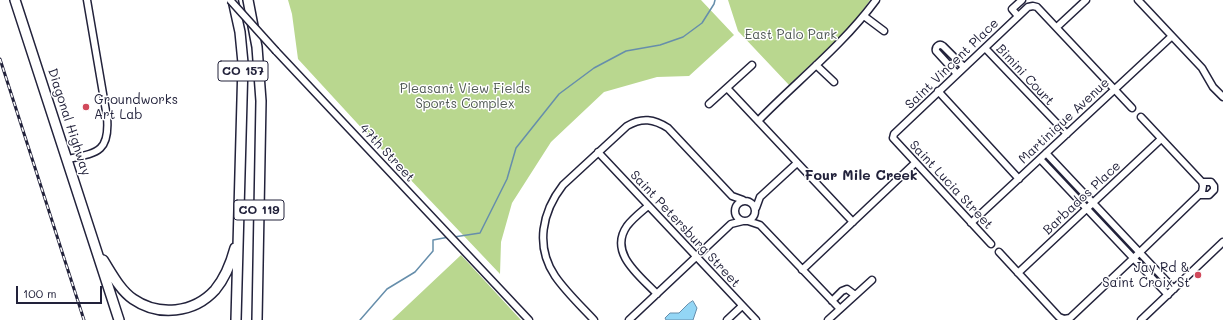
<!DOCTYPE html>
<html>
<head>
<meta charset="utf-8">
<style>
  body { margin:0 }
  #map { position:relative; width:1223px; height:320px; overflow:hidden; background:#fff; font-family:Mali,sans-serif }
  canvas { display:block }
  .scale { position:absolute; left:16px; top:286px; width:86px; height:18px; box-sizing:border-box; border:2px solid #22223b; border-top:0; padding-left:5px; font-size:12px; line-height:14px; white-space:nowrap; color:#22223b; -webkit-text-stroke:3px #fff; paint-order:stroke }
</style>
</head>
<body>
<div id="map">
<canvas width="1223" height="320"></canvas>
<div class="scale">100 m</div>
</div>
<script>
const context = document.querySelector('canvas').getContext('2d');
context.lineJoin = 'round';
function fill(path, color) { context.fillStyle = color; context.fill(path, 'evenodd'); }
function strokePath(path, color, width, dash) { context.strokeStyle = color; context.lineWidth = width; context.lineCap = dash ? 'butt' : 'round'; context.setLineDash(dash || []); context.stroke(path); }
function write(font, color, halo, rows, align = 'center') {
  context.font = font + ' Mali,sans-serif'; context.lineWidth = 3; context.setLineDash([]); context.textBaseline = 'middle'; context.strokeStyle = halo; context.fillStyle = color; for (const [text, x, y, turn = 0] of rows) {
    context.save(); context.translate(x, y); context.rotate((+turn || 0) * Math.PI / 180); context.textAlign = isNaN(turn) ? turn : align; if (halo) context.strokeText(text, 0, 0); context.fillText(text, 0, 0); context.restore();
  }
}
fill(new Path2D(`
  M288,0H701L734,35L689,76L657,77L604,92L551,142L512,203L501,242L500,274L368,135L298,59L292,14Z
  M728,0H870C849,32 817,58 789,85L738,31Z
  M461,255L521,320H392Z`), '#b9d78f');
const water = new Path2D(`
  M693,301L697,308L693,320H666L665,318L670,313H679L688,304Z`);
fill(water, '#93d6f5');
strokePath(water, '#668eab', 1);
strokePath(new Path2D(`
  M454,237L480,233L507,179L516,148L559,94L594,68L626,51L660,45L683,37L702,23L714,4L715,0
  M360,320L387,289L415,272L433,251V240L449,237`), '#668eab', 1.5);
const minor = new Path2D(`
  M1138,0L1202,68L1213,87L1223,97
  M864,16L884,31
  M1018,16L1012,9L1022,0
  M1057,27L1086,0
  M985,48L1067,134
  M276,51L529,320
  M816,65L834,82
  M957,74L936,51C935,47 939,43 943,46L964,67
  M727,88L853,222
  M938,91L1019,179
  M709,104L752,65
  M758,121C797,81 842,46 876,0
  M598,152L756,320
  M1046,153L1174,289
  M68,159C97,153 110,152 107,117L87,0
  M1040,159L1168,295
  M1199,195H1209L1214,190V186L1211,182H1202
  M735 211a10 10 0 1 1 20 0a10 10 0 1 1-20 0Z
  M648,206C641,212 633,218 627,226C608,253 640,276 657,294
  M756,208L760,197L797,163
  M748,221L760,225L840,309
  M971,223L1172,36
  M991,244L893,138L894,134L1028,7L1033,6L1037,7L1132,108
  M999,252L1059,317L1064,319L1070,318L1140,252L1202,192L1203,186L1202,182L1141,117
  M802,270L915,163
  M1018,273L1161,139
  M832,301L842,291L847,289L855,295
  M594,320C581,306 566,292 555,276C535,246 542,212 563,185L627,126C642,117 654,119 668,128L732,196L743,200
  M629,320L731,224L743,221
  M727,320L742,306
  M828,320L872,280
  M1141,320L1223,242`);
const highway = new Path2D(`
  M15,0L119,320
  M233,0L240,32L243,63L236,320
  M248,0L257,47L261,101L257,320
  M103,260C112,274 120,290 133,299C159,317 194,313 215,290C225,278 231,263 235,248`);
strokePath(minor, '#22223b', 9);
strokePath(highway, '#22223b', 12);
strokePath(minor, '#fff', 6);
strokePath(highway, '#fff', 9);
const rail = new Path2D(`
  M0,59L84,320`);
strokePath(rail, '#22223b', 3);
strokePath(rail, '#fff', 1.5, [4.5]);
const minorBridge = new Path2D(`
  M230,0L276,51`);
strokePath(minorBridge, '#22223b', 9, []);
strokePath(minorBridge, '#fff', 6);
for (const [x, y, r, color] of [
  [86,107,4,"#d1495b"],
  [1198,275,4,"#d1495b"]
]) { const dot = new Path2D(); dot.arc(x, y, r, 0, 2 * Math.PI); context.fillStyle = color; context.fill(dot); strokePath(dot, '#fff', 1.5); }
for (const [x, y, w] of [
  [243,71,50],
  [259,210,50]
]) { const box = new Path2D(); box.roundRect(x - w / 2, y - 10, w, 20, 3); context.fillStyle = '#fff'; context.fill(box); strokePath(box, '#22223b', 1); }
write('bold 12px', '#22223b', null, [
  ["CO 157",243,71],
  ["CO 119",259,210]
]);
write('13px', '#4f5854', '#fff', [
  ["East Palo Park",791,35],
  ["Pleasant View Fields",465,89],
  ["Sports Complex",465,104]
]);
write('13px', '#22223b', '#fff', [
  ["Saint Vincent Place",952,64,-44],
  ["Bimini Court",1025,75,47],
  ["Martinique Avenue",1064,121,-43],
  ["Diagonal Highway",69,122,72],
  ["47th Street",387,153,47],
  ["Saint Lucia Street",951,185,47],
  ["Barbados Place",1082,198,-43],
  ["Saint Petersburg Street",685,229,47]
]);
write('13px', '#22223b', '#fff', [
  ["Groundworks",94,100],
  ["Art Lab",94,115],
  ["Jay Rd &",1190,268,"right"],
  ["Saint Croix St",1190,283,"right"]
], 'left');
write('bold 14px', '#22223b', '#fff', [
  ["Four Mile Creek",861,176]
]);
</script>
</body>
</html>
